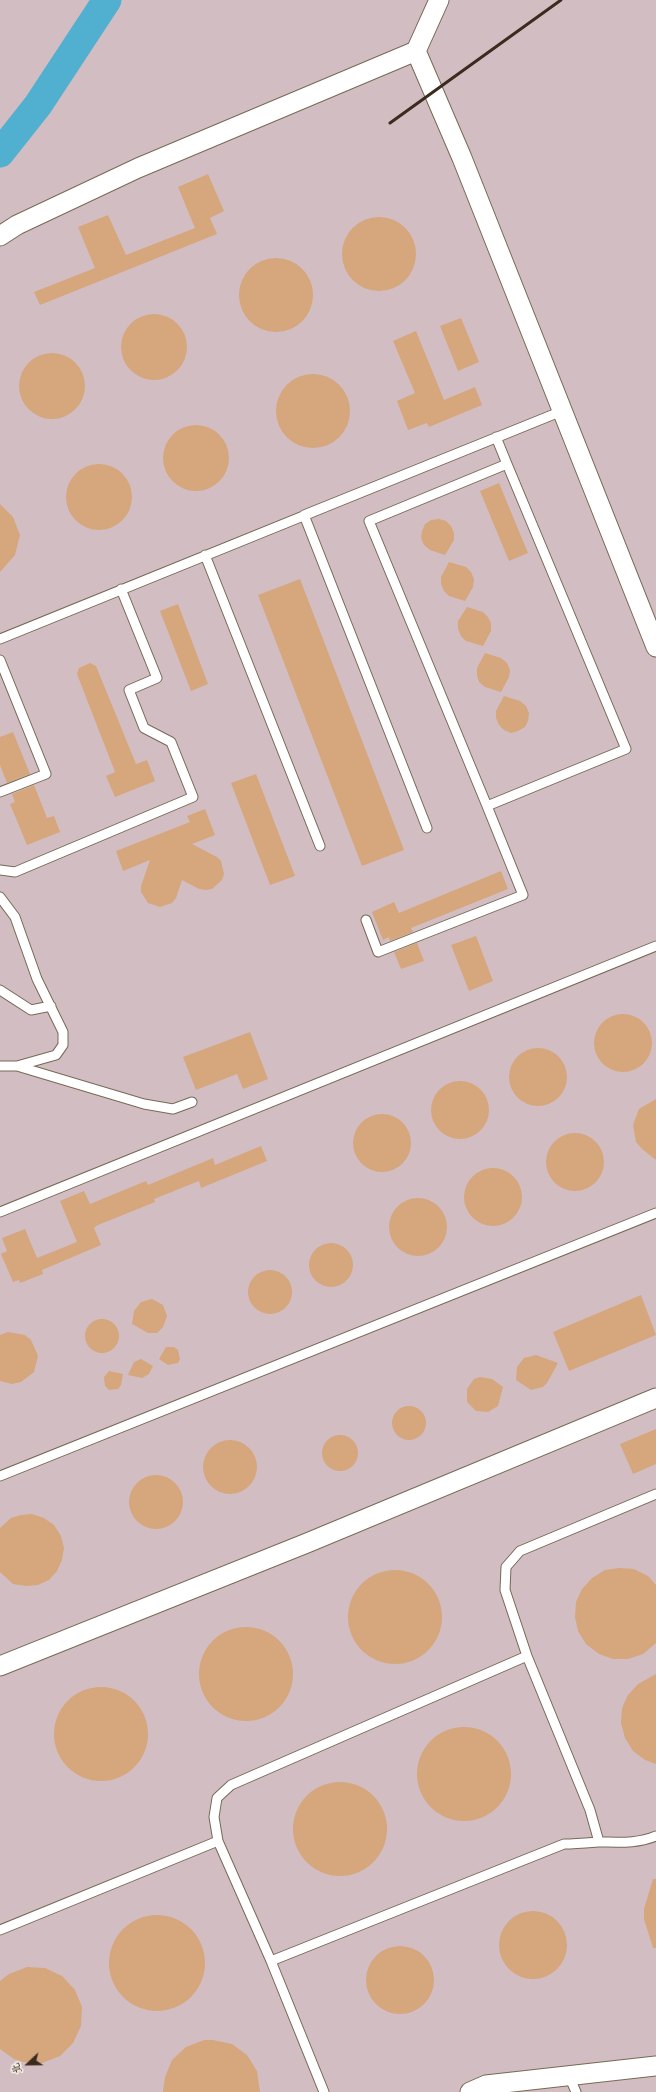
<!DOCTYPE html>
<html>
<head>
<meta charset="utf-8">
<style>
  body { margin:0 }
  #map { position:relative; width:656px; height:2092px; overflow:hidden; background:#e6dfba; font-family:Sriracha,"LXGW WenKai TC",sans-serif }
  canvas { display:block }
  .north { position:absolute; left:8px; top:2044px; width:40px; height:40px; -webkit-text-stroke:3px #f7f3e8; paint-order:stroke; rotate:248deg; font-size:11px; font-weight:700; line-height:16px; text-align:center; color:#3b2a1e }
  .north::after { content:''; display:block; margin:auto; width:14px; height:18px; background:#3b2a1e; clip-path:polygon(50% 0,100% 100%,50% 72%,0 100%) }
</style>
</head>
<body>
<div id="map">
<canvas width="656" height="2092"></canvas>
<div class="north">北</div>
</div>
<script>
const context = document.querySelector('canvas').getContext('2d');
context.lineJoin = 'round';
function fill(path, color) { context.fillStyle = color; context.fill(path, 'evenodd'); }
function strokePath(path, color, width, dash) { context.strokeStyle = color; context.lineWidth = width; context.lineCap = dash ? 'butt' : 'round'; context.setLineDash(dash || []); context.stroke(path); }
fill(new Path2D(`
  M0,0H656V2092H0Z`), '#d2bec2');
strokePath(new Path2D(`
  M0,153L38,105L107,0`), '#51afcf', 29);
fill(new Path2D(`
  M208,174L224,211L210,218L217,234L40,305L34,292L95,268L78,227L108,215L126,255L195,228L178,187Z
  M342 254a37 37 0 1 1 74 0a37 37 0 1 1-74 0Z
  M239 295a37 37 0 1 1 74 0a37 37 0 1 1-74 0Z
  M121 347a33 33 0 1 1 66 0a33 33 0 1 1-66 0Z
  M461,318L479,362L458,371L440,326Z
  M416,331L444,400L475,387L482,405L429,427L427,423L408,430L397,401L415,393L393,341Z
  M19 386a33 33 0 1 1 66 0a33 33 0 1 1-66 0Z
  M276 411a37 37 0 1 1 74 0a37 37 0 1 1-74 0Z
  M163 458a33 33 0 1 1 66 0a33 33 0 1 1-66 0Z
  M66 497a33 33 0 1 1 66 0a33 33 0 1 1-66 0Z
  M499,483L528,553L509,561L480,491Z
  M0,504L13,517L20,535L15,555L0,572Z
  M439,519L446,521L451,526L454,533V540L445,555L430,550L424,545L421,538L422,531L425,524L431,520Z
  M449,562L466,567L471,572L474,579L473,587L465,601L449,596L444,591L441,584V577Z
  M300,579L404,850L362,866L258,595Z
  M178,604L208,684L191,691L160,611Z
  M467,607L483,612L488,617L491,623V631L483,646L466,641L461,636L458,629V621Z
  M485,653L501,658L507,663L510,670L509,677L501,692L485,687L479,682L477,675V668Z
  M90,663L96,666L136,764L147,760L155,781L115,797L106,776L115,772L77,674L79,668Z
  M504,696L520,701L526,706L529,713L528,721L525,727L518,731L511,733L504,730L499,725L496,718V711Z
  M13,732L30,774L7,783L0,765V737Z
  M256,774L295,876L270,885L231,783Z
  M34,785L47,818L54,816L60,832L27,845L10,804L15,802L12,794Z
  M205,809L215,835L192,844L217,857L221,861L224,874L222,880L212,889L206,890L199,889L182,880L176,898L172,903L160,907L148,903L141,892V886L150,860L123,871L116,851L190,822L187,816Z
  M501,871L508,889L411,928L413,932L390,941L389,937L383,940L372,912L394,902L399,913Z
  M476,936L493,981L469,991L451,945Z
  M417,943L424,961L401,969L394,952Z
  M594 1043a29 29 0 1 1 58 0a29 29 0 1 1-58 0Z
  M250,1032L268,1079L243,1089L237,1074L196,1090L183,1057Z
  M509 1077a29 29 0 1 1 58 0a29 29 0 1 1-58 0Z
  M431 1110a29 29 0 1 1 58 0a29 29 0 1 1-58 0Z
  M656,1099V1160L642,1149L636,1142L633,1125L639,1109Z
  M353 1143a29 29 0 1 1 58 0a29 29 0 1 1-58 0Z
  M546 1162a29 29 0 1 1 58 0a29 29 0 1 1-58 0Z
  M261,1146L267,1161L201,1188L199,1181L154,1199L155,1202L98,1225L94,1228L101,1245L42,1270L43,1274L20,1283L19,1280L13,1282L1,1254L7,1251L2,1238L25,1229L37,1258L77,1242L60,1201L84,1191L90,1204L146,1181L148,1185L213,1158L215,1165Z
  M464 1197a29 29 0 1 1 58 0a29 29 0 1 1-58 0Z
  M389 1227a29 29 0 1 1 58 0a29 29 0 1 1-58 0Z
  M309 1265a22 22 0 1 1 44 0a22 22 0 1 1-44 0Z
  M248 1292a22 22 0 1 1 44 0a22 22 0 1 1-44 0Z
  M641,1295L656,1335L569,1371L553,1332Z
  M152,1299L163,1305L167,1316L163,1327L157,1333H148L132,1324L134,1311L141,1302Z
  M85 1336a17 17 0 1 1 34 0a17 17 0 1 1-34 0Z
  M8,1332L25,1335L31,1340L38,1356L34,1372L21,1382L12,1384L0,1381V1335Z
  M166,1347H174L178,1350L180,1359L178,1363L168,1365L159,1359Z
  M536,1355L558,1363L547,1383L543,1387L531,1390L516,1380L517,1367L524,1358Z
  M141,1359L153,1366L149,1374L142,1378L128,1375L134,1362Z
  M109,1371L123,1374L121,1385L118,1389L109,1390L105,1386L104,1377Z
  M480,1377L492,1379L503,1387L498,1406L488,1412L476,1411L467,1402V1389L474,1379Z
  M392 1423a17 17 0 1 1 34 0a17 17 0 1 1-34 0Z
  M656,1429V1464L633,1474L620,1444Z
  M322 1453a18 18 0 1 1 36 0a18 18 0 1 1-36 0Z
  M203 1467a27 27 0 1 1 54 0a27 27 0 1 1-54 0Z
  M129 1502a27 27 0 1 1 54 0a27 27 0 1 1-54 0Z
  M32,1514L44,1518L54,1525L61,1536L64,1548L62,1560L57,1571L49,1580L38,1585L26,1586L13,1584L0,1572V1528L11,1518L21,1515Z
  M619,1568L634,1569L648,1576L656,1585V1643L643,1654L628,1659H613L599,1654L586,1644L578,1631L575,1617L576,1602L582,1589L592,1578L605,1570Z
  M348 1617a47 47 0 1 1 94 0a47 47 0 1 1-94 0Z
  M199 1674a47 47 0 1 1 94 0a47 47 0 1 1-94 0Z
  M656,1674V1764L645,1760L633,1751L625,1738L621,1723L622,1708L628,1695L638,1684Z
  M54 1734a47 47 0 1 1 94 0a47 47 0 1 1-94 0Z
  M417 1774a47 47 0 1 1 94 0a47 47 0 1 1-94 0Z
  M293 1829a47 47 0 1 1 94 0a47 47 0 1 1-94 0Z
  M653,1879H656V1948H653L644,1919V1909Z
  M499 1945a34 34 0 1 1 68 0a34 34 0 1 1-68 0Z
  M109 1963a48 48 0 1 1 96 0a48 48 0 1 1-96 0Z
  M366 1980a34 34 0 1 1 68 0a34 34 0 1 1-68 0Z
  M27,1967L45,1968L62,1976L75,1990L82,2007L81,2026L73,2043L60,2056L42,2063L23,2062L14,2059L0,2049V1981L9,1974Z
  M204,2040H213L232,2044L247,2055L257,2071L260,2092H163L165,2077L172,2060L186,2047Z`), '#d6a67c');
const service = new Path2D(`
  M496,437L507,464L626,749L487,806L369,521L507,464
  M304,515L427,828
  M205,555L320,846
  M0,639L562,411L304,515
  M0,660L46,774L0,792
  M0,870L15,872L193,797L171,742L144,728L129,690L157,678L121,589
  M0,897L15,917L37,979L63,1032V1045L56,1055L17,1066
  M366,920L378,952L523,895L487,806
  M0,990L31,1010L51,1006
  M0,1066H17L144,1104L173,1109L192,1102
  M0,1212L656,946
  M0,1476L656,1213
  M599,1842L590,1810L527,1656L505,1590L506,1567L520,1551L656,1494
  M0,1930L218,1841
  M271,1961L564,1844C575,1844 586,1843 598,1842C618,1842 637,1844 656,1836
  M569,2076L576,2092
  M324,2092L271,1961L218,1841L214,1817L217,1798L231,1785L527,1656`);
const minor = new Path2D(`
  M416,51L462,158L656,647
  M0,236L17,225L138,168L416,51L439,0
  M0,1666L307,1543L656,1398
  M470,2092L486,2085L656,2066`);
strokePath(service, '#776955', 11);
strokePath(minor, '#776955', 21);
strokePath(service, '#fff', 9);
strokePath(minor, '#fff', 19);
strokePath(new Path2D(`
  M390,123L561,0`), '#3b2a1e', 3);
</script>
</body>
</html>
